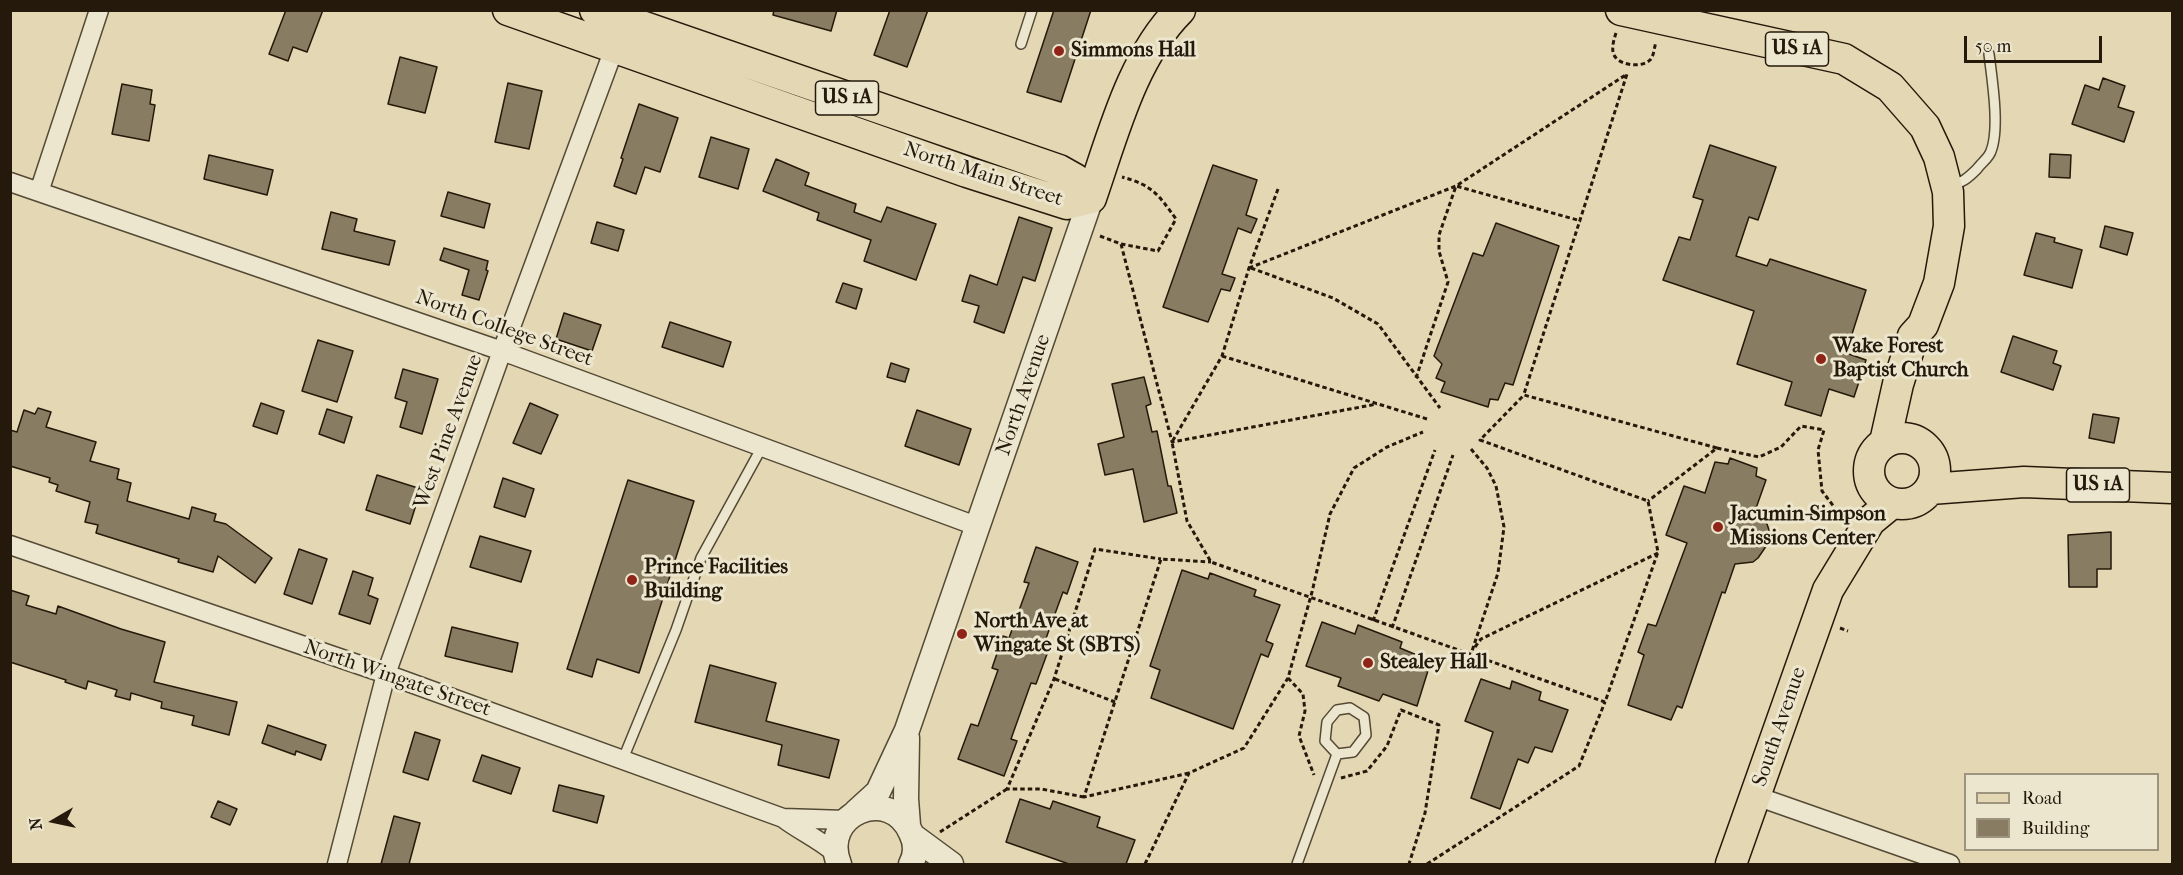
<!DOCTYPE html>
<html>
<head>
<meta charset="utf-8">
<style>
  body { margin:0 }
  #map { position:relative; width:2183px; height:875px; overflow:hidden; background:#e3d8b3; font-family:"IM FELL French Canon",serif }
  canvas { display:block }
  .frame { position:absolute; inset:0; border:12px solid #25190b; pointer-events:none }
  .legend { position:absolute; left:1964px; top:773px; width:195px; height:78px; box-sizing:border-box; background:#ede6ce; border:2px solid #9d9480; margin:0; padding:8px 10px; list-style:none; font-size:18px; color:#25190b }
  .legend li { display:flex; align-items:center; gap:12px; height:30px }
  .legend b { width:30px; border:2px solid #9d9480 }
  .north { position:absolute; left:24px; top:791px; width:60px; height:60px; -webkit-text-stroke:4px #ede6ce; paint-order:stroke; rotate:261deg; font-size:16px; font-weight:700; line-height:24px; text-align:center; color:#25190b }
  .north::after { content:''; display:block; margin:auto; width:21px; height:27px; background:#25190b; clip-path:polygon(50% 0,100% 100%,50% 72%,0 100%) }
  .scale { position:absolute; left:1964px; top:36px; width:138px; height:27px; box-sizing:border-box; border:3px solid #25190b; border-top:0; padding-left:8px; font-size:18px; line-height:21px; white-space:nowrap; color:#25190b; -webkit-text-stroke:4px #ede6ce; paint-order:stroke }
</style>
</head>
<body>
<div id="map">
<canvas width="2183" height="875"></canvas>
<div class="frame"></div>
<ul class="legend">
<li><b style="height:8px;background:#e3d8b3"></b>Road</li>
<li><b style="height:16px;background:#887c62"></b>Building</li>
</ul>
<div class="north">N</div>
<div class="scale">50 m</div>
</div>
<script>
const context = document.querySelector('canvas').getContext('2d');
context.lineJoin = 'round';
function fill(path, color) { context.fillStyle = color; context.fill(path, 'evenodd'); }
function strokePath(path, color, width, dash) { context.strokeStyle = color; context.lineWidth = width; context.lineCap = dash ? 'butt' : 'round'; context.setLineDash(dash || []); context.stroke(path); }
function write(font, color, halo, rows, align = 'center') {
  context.font = font + ' "IM FELL French Canon",serif'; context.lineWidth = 6; context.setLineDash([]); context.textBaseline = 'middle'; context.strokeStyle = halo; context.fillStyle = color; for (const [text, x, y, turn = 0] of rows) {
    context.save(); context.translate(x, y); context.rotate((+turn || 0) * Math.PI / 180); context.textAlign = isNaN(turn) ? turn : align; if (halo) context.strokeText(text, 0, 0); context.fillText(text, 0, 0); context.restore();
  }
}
const building = new Path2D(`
  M286,10H323L307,52L293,47L288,61L269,54Z
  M774,10H837L831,31L773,15Z
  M890,10H928L907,67L874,55Z
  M1054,10H1091L1061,102L1027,92Z
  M400,57L437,67L425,113L388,104Z
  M2103,78L2125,86L2118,107L2134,112L2124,142L2072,124L2085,85L2099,90Z
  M508,83L542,91L529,149L495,142Z
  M122,84L152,90L150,104L155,105L149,141L112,134Z
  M639,104L678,118L660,172L645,167L636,194L614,186L623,159L621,158Z
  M711,137L749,149L738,189L699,177Z
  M1710,145L1776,167L1758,220L1749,217L1736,256L1767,266L1770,259L1866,290L1846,353L1866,360L1854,397L1829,389L1821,416L1785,405L1792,382L1737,364L1754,311L1663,280L1679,237L1690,240L1703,200L1693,197Z
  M2050,154L2071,155L2070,178L2049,177Z
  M209,155L273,170L267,195L204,179Z
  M776,159L809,173L805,185L856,204L854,212L881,222L887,207L936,224L916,280L864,261L871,240L817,220L819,213L763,191Z
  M1213,165L1257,180L1246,215L1257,219L1251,233L1238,228L1222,274L1235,278L1230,291L1221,289L1208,322L1163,307Z
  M448,192L490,204L484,228L441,216Z
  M331,212L357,219L354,231L395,241L389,265L322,249Z
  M1019,217L1052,228L1035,281L1023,277L1004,333L974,322L979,306L962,301L970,275L997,285Z
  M597,222L624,230L618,251L591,243Z
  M1496,223L1559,246L1513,385L1505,383L1498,400L1490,399L1488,407L1441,392L1445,382L1436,378L1442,364L1434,356L1473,253L1483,256Z
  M2105,226L2133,233L2127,255L2100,247Z
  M2036,233L2055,238L2054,242L2082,250L2072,288L2024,275Z
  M444,248L488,261L486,270L488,271L479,300L462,295L469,270L440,260Z
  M843,283L862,289L856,309L836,302Z
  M564,313L601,325L592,351L556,339Z
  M670,322L731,342L723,367L662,347Z
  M2013,336L2057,351L2053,363L2061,366L2053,390L2001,372Z
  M318,340L353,351L337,402L302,391Z
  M891,363L909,369L905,382L887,377Z
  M403,369L438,379L422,434L400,427L407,402L395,398Z
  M1144,377L1151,404L1146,406L1152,432L1157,431L1168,486H1171L1177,513L1144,522L1133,469L1105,475L1098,444L1124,437L1112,384Z
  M261,403L284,411L277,434L253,426Z
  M530,403L558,415L541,454L513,443Z
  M38,408L51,412L46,427L96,442L90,461L119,469L117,479L131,483L127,501L189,519L192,507L216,514L214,521L226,524L272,558L255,583L218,556L213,572L178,562L179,559L96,533L98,525L85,522L90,502L56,491L58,485L49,482L50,478L10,466V430L17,432L24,410L35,414Z
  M327,409L352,417L344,443L319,434Z
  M917,410L971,429L959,465L905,446Z
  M2093,414L2119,418L2114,443L2089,438Z
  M1730,458L1757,468L1756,476L1766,480L1755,511L1767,524L1769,530V542L1758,558L1753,562L1735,564L1725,593L1722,592L1682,708L1677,706L1671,720L1628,705L1644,655L1638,652L1648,624L1656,626L1687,543L1666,535L1684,486L1705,493L1715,462L1728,464Z
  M377,475L421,489L410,524L366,510Z
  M503,478L534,489L525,517L494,507Z
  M628,480L694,501L639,673L597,659L592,677L567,669Z
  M2111,532V569H2097V587H2069L2068,535Z
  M480,536L531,551L521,582L470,567Z
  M1036,547L1078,562L1067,594L1063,592L1041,652L1047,654L1036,684L1031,683L1011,739L1017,741L1004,776L958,759L971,724L978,726L998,670L992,668L1003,636L1009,638L1029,583L1024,582Z
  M299,549L327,559L312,604L284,594Z
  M1182,570L1208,579L1210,573L1256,590L1254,596L1280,605L1266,641L1273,644L1268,657L1261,654L1233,729L1151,698L1160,670L1150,666Z
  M353,571L373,578L368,595L378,599L370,624L339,614Z
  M10,590L29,596L26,605L56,614L58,606L121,629L165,642L154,682L237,702L229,735L192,725L194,716L161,708L162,702L131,693L130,700L115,696L117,690L88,681L86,689L65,682L66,680L10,662Z
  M1322,622L1355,634L1358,625L1402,642L1400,648L1431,661L1417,706L1383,694L1379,701L1338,686L1341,678L1306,666Z
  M452,627L518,643L512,672L445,656Z
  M710,665L776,683L766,721L839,740L829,778L778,765L782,745L695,722Z
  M1481,679L1510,689L1512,681L1541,692L1539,700L1568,710L1552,752L1535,747L1528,763L1518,759L1500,809L1471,798L1493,732L1465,721Z
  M268,725L326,745L321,760L296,751L295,755L262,743Z
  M415,732L440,740L428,780L403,772Z
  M482,755L520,768L511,794L473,781Z
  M559,785L604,796L597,823L553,811Z
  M1020,799L1050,809L1053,801L1100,817L1097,827L1135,840L1126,864H1069L1006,842Z
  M218,801L237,809L230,825L211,817Z
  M394,816L420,823L409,864H381Z`);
fill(building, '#887c62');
strokePath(building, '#25190b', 1.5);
const service = new Path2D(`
  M1021,44L1032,10
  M1950,186C1962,183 1968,178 1977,169C1981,163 1989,158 1991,151C2000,128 1992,79 1989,54
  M1350,708L1364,717L1366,735L1353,752L1337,754L1325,741L1327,722L1337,710Z
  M623,759L676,630L701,558L762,447
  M1297,864L1337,754`);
const minor = new Path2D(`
  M10,182L502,351L979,527
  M39,192L99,10
  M10,545L386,674L783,818C800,831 819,839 835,853
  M1756,796L1950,864
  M783,818L846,820
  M337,864L386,674L502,351L617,41`);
const tertiary = new Path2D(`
  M907,738L906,799L908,825
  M856,812L878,792L907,730L1091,198
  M913,836L951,864
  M839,864C819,814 890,784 911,833C916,843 916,855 911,864`);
const primary = new Path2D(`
  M508,10L967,172L1067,204L1091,198
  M595,10L1059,170L1075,179L1091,198
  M1621,10L1844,59L1890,87L1925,127L1939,157L1948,192L1949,226L1939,283L1923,325L1913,336L1898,384L1885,442
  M1091,198C1113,135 1132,58 1180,10
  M1869 471a33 33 0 1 1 66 0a33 33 0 1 1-66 0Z
  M1930,489L2024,482L2172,488
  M1731,864L1828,590L1870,521L1892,503`);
strokePath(service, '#544935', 12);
strokePath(minor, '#544935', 21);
strokePath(tertiary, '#544935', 27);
strokePath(primary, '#25190b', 33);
strokePath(new Path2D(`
  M1616,33C1614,39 1612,46 1613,52C1615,65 1641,69 1650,60C1654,56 1654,48 1656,42
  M1278,189L1249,268L1222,356L1172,442L1187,521L1211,562L1605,702L1658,552L1648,501L1480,440L1524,395L1717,448L1648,501
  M1100,236L1121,244L1172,442L1377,404
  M1121,244L1158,251L1176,219C1158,194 1152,185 1122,177
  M1249,268L1456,186L1627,74L1524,394
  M1251,268L1333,298L1378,324L1440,408
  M1222,356L1427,419
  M1416,378L1448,282L1439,251V235L1456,186L1581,221
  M1717,448L1759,457L1781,447L1801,426L1824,430L1818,450L1822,491L1838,512
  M1471,449L1487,468L1496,486L1504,527L1498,573L1472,651
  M1373,621L1435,450
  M1392,628L1453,455
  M1840,628L1848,631
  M1475,647L1481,639L1658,553
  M1288,678L1303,694L1305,711L1299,736L1314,775
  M1055,679L1115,702
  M1189,773L1084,797L1161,559L1211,562
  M1341,778L1367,771L1387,746L1401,710L1439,725L1425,813L1409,864
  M1084,797L1041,789H1007L1054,679L1095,549L1161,559
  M940,832L1007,789
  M1145,864L1189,773L1244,748L1288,678L1312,592L1330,514L1354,468L1387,447L1423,432
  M1427,864L1579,766L1605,702`), '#25190b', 3, [4.5, 3]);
strokePath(service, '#ede6ce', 9);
strokePath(minor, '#ede6ce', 18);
strokePath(tertiary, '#ede6ce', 24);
strokePath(primary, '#e3d8b3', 30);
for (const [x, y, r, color] of [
  [1059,51,6,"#8f2418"],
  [1821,359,6,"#8f2418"],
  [1718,527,6,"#8f2418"],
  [632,580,6,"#8f2418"],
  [962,634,6,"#8f2418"],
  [1368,663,6,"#8f2418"]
]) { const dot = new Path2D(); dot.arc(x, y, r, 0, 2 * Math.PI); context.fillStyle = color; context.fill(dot); strokePath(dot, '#ede6ce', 2); }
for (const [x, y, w] of [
  [1797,49,63],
  [847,98,63],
  [2098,485,63]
]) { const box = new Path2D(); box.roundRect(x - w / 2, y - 17, w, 34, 4.5); context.fillStyle = '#ede6ce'; context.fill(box); strokePath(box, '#25190b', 1.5); }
write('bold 20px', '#25190b', null, [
  ["US 1A",1797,49],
  ["US 1A",847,98],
  ["US 1A",2098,485]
]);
write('bold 21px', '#25190b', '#ede6ce', [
  ["Simmons Hall",1071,51],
  ["Wake Forest",1833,347],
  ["Baptist Church",1833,371],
  ["Jacumin-Simpson",1730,515],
  ["Missions Center",1730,539],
  ["Prince Facilities",644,568],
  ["Building",644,592],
  ["North Ave at",974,622],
  ["Wingate St (SBTS)",974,646],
  ["Stealey Hall",1380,663]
], 'left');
write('21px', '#25190b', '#ede6ce', [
  ["North Main Street",983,175,18],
  ["North College Street",504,329,20],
  ["North Avenue",1024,395,-71],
  ["West Pine Avenue",449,432,-70],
  ["North Wingate Street",397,679,19],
  ["South Avenue",1780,727,-71]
]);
</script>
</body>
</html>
